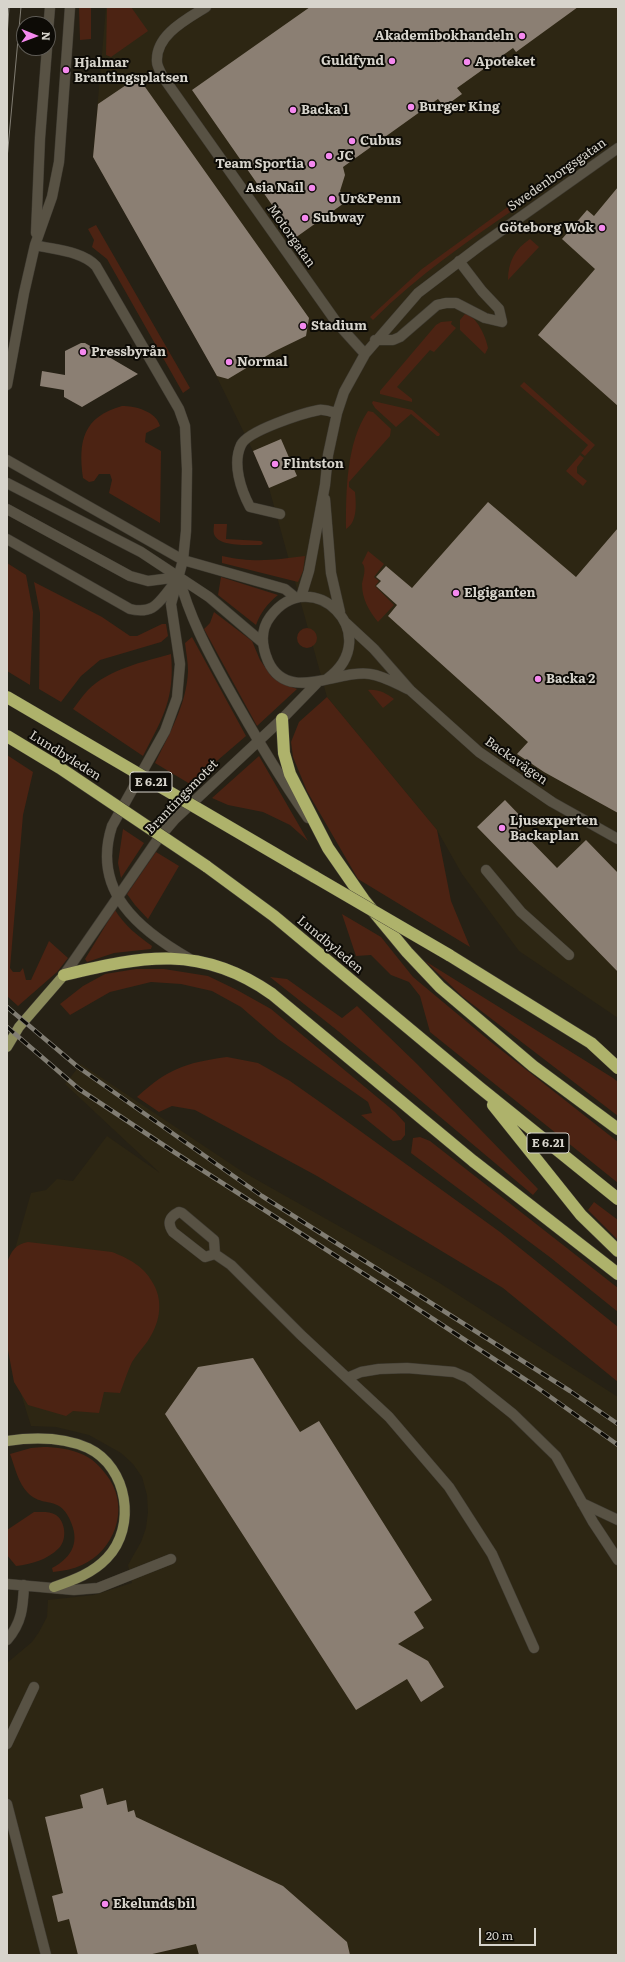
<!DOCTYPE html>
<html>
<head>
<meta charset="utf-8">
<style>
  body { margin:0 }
  #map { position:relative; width:625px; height:1962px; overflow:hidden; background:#262115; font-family:Literata,serif }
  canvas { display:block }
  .frame { position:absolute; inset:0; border:8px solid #d7d4cc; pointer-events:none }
  .north { position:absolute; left:16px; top:16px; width:40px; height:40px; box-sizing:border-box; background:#0d0b06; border:1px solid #5e5b55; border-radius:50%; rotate:91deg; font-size:11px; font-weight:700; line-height:16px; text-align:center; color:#d7d4cc }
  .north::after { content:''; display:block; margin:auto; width:14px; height:18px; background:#f589ef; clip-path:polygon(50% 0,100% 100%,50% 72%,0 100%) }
  .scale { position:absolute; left:479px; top:1928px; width:57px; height:18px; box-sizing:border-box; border:2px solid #d7d4cc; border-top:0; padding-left:5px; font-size:12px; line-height:14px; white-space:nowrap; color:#d7d4cc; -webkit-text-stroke:3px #0d0b06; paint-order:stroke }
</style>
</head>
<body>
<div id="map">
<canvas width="625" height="1962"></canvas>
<div class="frame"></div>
<div class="north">N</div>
<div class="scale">20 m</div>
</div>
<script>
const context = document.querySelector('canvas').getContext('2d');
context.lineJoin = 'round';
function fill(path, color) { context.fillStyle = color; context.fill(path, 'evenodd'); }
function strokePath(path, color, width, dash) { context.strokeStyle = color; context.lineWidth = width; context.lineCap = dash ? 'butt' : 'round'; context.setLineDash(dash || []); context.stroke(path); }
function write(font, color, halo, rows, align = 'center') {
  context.font = font + ' Literata,serif'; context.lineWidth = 4; context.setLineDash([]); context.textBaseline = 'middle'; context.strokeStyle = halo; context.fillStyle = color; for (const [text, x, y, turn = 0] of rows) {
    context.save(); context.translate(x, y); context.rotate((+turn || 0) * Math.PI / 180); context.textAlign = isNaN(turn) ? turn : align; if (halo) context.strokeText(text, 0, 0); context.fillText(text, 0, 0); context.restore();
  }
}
fill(new Path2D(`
  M106,7H618V1018L519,951L462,874L437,830L327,697L269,488L253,451L211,365L93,157Z
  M81,1064L243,1172L438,1282L618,1397V1955H7V1663L32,1642L39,1632L47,1617L48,1600L94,1595L132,1583L128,1565L141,1542L146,1528L148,1512L147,1495L142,1477L133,1464L121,1453L89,1435L56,1427L31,1426L14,1371L15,1249L31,1193L46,1190L57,1179L73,1181L107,1136L160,1173L65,1084Z`), '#2d2613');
fill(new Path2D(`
  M79,7H91V39L80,40Z
  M107,7H131L148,31L111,57L106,55Z
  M597,144L599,148L559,177L556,173Z
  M520,198L523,199L522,204C469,240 418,275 373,320L370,317L422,269Z
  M96,225L190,388L183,393L107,259L92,247L94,240L88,229Z
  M530,239L539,247L508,280C508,262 515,249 530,239Z
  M465,314C477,316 486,337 488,348L485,354L460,330V320Z
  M452,321L451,324L456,328L434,352L430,350L397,387L412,399V402L380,394V391L436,325L441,322Z
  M524,382L595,445L585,456L581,453L588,445L520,386Z
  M373,401L412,410L440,434L439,436H437L411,414L396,427L375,408L372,403Z
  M122,406C135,406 156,411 160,426L146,433L145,442L161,451L160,523L109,493L112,480L110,474H99L94,481L89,482L83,478C78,441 83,417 122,406Z
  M368,411L373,412L391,429L390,436L349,482V487L355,492C356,503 358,522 346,529C346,492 346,443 368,411Z
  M580,455L584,458L577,467V473L587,481L583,486L566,471Z
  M214,524H227L226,539L261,541L263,543L261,545C249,545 218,547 214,534C213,531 214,527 214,524Z
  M368,551L384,564L374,577L379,581L375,586L394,605L378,622C369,611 362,599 362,584C363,578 367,568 362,563Z
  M222,556C254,563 274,560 305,556L303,571L298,582L222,563Z
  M7,563L26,575L33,612L30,685L7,671Z
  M221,577L278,595C267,604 261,612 256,625L218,595Z
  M34,582L102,617L130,636H137L162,624H166L168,636L161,642L100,660L81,676L61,702L39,689L40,613Z
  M214,612L252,641L260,660L272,677L284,684L297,689L257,726L204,629L210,623Z
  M297 638a10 10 0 1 1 20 0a10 10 0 1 1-20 0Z
  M192,637L246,736L190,784L155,763C169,735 187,703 188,671C188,662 186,652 185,643Z
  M171,654C175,699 163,717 143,756L73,709C78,703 82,696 88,690C109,669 143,662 171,654Z
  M368,690C378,689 386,693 394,699L383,708Z
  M327,697L437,830L451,901L470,947L358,879L307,791L293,757L291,742L299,722Z
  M7,755L33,772L23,815L10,968L13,972H20L23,968L26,980H31L49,941L68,958L57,972L18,1006L7,996Z
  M259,756L308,841L290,825L263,812L228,805L212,798Z
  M123,829L144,843L121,878L118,863Z
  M156,852L179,866L148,919L135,905L127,894Z
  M115,910C125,926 137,935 152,946L151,949L114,953L87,962L85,959Z
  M342,914L381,937L413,977L491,1042L618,1142V1183L430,1032L420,996L409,982L391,975L371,955L356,956Z
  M425,961L613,1078L618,1082V1116L463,997Z
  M136,969H164L208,976L237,990L271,1009L395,1112L405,1123V1135L401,1140L393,1141L361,1115L372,1113L368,1102L278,1039L241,1007L212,991L181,984L151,982L110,992L70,1015L60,1004L83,986L105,974Z
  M270,977L287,979L342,1018L357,1006L417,1064L538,1189L533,1195L338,1031Z
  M227,1057L258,1063L290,1081L327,1107L500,1232L618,1327V1382L503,1288L317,1176L195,1110L172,1106L159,1112L137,1097C169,1068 185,1063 227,1057Z
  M420,1137L430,1141L618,1288V1312L551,1258L411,1153L413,1138Z
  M594,1202L618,1220V1240L588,1210Z
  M28,1242L112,1252C130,1259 145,1267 154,1285C164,1304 159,1325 147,1342C142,1349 136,1355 132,1362C127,1372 124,1383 120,1393L104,1392L99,1413L73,1411L66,1416L28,1405L14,1382L7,1345V1263C11,1251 16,1244 28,1242Z
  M43,1447C56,1447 71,1449 84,1455C95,1460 104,1471 110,1480C129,1510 114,1551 82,1565C73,1569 63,1571 53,1572L52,1568C73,1557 80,1541 70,1520C68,1515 64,1509 59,1506C49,1500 39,1504 28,1493C18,1483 15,1467 10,1454L31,1448Z
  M34,1512C41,1512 50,1511 56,1515C66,1522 67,1540 59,1548C47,1560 32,1564 16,1566L7,1555V1530Z`), '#4c2313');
fill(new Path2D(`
  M310,7H578L516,52L513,48L457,88L462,94L444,107L438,99L343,167L345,175L340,191L347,201L295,238L192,90Z
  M138,77L309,318L306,336L273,352L228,379L217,376L93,157L98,104Z
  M618,187V406L538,335L595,269L562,239L587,210L594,216Z
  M81,343H85L138,374L82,407L64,397V390L40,386L42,371L65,375V351Z
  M281,439L297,476L269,488L253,451Z
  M488,502L576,577L618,528V813L544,772L517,754L528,742L388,616L397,605L376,586L381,581L376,577L386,566L412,588Z
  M505,800L527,823L520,830L557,868L586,840L618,873V972L477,827Z
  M253,1358L300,1432L319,1421L432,1600L414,1612L424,1628L398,1644L428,1661L444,1687L421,1702L407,1679L356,1710L165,1414L198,1367Z
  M103,1788L107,1805L126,1800L128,1812L134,1810L136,1817L283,1886L347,1942L350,1955H199L196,1944L148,1955H78L69,1919L58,1922L52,1896L63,1893L45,1817L83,1808L80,1795Z`), '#8b7f73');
const minor = new Path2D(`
  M206,7C187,19 155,35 157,62C157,66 161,73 163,77L337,323L365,354
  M48,32L50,7
  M36,233L40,138L47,48
  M35,245C55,250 82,251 96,266L179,409L185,426L187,469L186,531L183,560L171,604L180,664L177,698L165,731L112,826C91,891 139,930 190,959
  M375,340H393L400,337L437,305L446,303H456L485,318L502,322L499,309L482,291L459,261
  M7,385L24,293L35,245L52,197L59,162L70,7
  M7,460L183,560L285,589L296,598
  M7,483L141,552L209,597L263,643
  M325,499L331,573L340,612
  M7,509L130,576L148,581L179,577
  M280,514L250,507C241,490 232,464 241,445C247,431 303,413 319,410C324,409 331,412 337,413
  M7,539L130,609C155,615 159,601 174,584
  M179,577C189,616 207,650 227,686C252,731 278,775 308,818
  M301,597L309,571L325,485L328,455L337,413L344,392L365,354L418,293L481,245L618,148
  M346,623L374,649L410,690L479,752L552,802L618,839
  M327,679C387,635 311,561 270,617C260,630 262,647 268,661C287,704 338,669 370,674C384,676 397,684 410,690
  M486,870L521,912L569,955
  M64,975L158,839L175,819L282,719L317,683
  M215,1254L205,1257L173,1232C167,1223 169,1217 179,1212L182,1213L214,1240L215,1254L231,1265L301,1335L389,1417L449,1487L492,1554L534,1648
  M347,1378L361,1372L379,1369L407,1368L454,1372L468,1378L513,1414L556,1456L593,1522L618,1560
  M582,1503L618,1520
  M7,1584L74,1590L98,1588L171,1559
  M7,1640C22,1623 23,1607 24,1585
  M7,1744L34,1687
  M7,1804L46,1955`);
const major = new Path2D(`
  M7,1047L19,1027L64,975
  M7,1441C34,1437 63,1437 88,1448C128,1467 137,1527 107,1558C93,1573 74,1580 54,1587`);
const highway = new Path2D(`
  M282,719L284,753L290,774L328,848L364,900L407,952L440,987L533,1066L618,1129
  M206,866L274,916L479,1087L618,1199
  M296,866L315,877
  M449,955L591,1043L618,1068
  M64,975C143,956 201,944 272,994L473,1161L618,1274
  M493,1105L581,1215L618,1251`);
strokePath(minor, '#3f3b32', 11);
strokePath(major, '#3f3b32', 11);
strokePath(highway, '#3f3b32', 13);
strokePath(minor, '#585244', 10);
strokePath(major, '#8c8c5b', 10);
strokePath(highway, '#aeb26b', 12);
strokePath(new Path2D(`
  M7,37L9,7
  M7,159L21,7`), '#817d73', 1);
const rail = new Path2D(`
  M7,1007L78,1067L262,1196L570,1391L618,1424
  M7,1027L79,1089L174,1152L389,1290L535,1386L618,1445`);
strokePath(rail, '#817d73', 4.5);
strokePath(rail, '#0d0b06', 3, [9]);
const highwayBridge = new Path2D(`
  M7,697L296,866
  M7,736L60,768L206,866
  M315,877L449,955`);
strokePath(highwayBridge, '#3f3b32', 13, []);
strokePath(highwayBridge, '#aeb26b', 12);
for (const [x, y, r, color] of [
  [522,36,4,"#f589ef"],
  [392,61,4,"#f589ef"],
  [467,62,4,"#f589ef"],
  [66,70,4,"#f589ef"],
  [411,107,4,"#f589ef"],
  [293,110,4,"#f589ef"],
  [352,141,4,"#f589ef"],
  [329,156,4,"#f589ef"],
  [312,164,4,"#f589ef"],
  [312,188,4,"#f589ef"],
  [332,199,4,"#f589ef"],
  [305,218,4,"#f589ef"],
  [602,228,4,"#f589ef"],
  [303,326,4,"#f589ef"],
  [83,352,4,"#f589ef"],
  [229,362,4,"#f589ef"],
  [275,464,4,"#f589ef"],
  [456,593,4,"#f589ef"],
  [538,679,4,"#f589ef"],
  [502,828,4,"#f589ef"],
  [105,1904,4,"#f589ef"]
]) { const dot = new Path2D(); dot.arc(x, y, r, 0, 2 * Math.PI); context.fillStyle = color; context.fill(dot); strokePath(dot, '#0d0b06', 1.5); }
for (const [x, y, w] of [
  [151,782,42],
  [548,1143,42]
]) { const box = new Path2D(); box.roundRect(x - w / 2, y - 10, w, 20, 3); context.fillStyle = '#0d0b06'; context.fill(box); strokePath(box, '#d7d4cc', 1); }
write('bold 12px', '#d7d4cc', null, [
  ["E 6.21",151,782],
  ["E 6.21",548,1143]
]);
write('bold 13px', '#d7d4cc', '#0d0b06', [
  ["Akademibokhandeln",514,36,"right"],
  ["Guldfynd",384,61,"right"],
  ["Apoteket",475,62],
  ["Hjalmar",74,63],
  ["Brantingsplatsen",74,78],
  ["Burger King",419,107],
  ["Backa 1",301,110],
  ["Cubus",360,141],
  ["JC",337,156],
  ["Team Sportia",304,164,"right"],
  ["Asia Nail",304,188,"right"],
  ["Ur&Penn",340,199],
  ["Subway",313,218],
  ["Göteborg Wok",594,228,"right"],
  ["Stadium",311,326],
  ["Pressbyrån",91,352],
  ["Normal",237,362],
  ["Flintston",283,464],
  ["Elgiganten",464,593],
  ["Backa 2",546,679],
  ["Ljusexperten",510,821],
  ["Backaplan",510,836],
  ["Ekelunds bil",113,1904]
], 'left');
write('13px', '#d7d4cc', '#0d0b06', [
  ["Swedenborgsgatan",557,175,-35],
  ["Motorgatan",291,236,55],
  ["Lundbyleden",65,756,32],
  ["Backavägen",516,761,35],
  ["Brantingsmotet",182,797,-46],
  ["Lundbyleden",330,945,40]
]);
</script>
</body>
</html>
